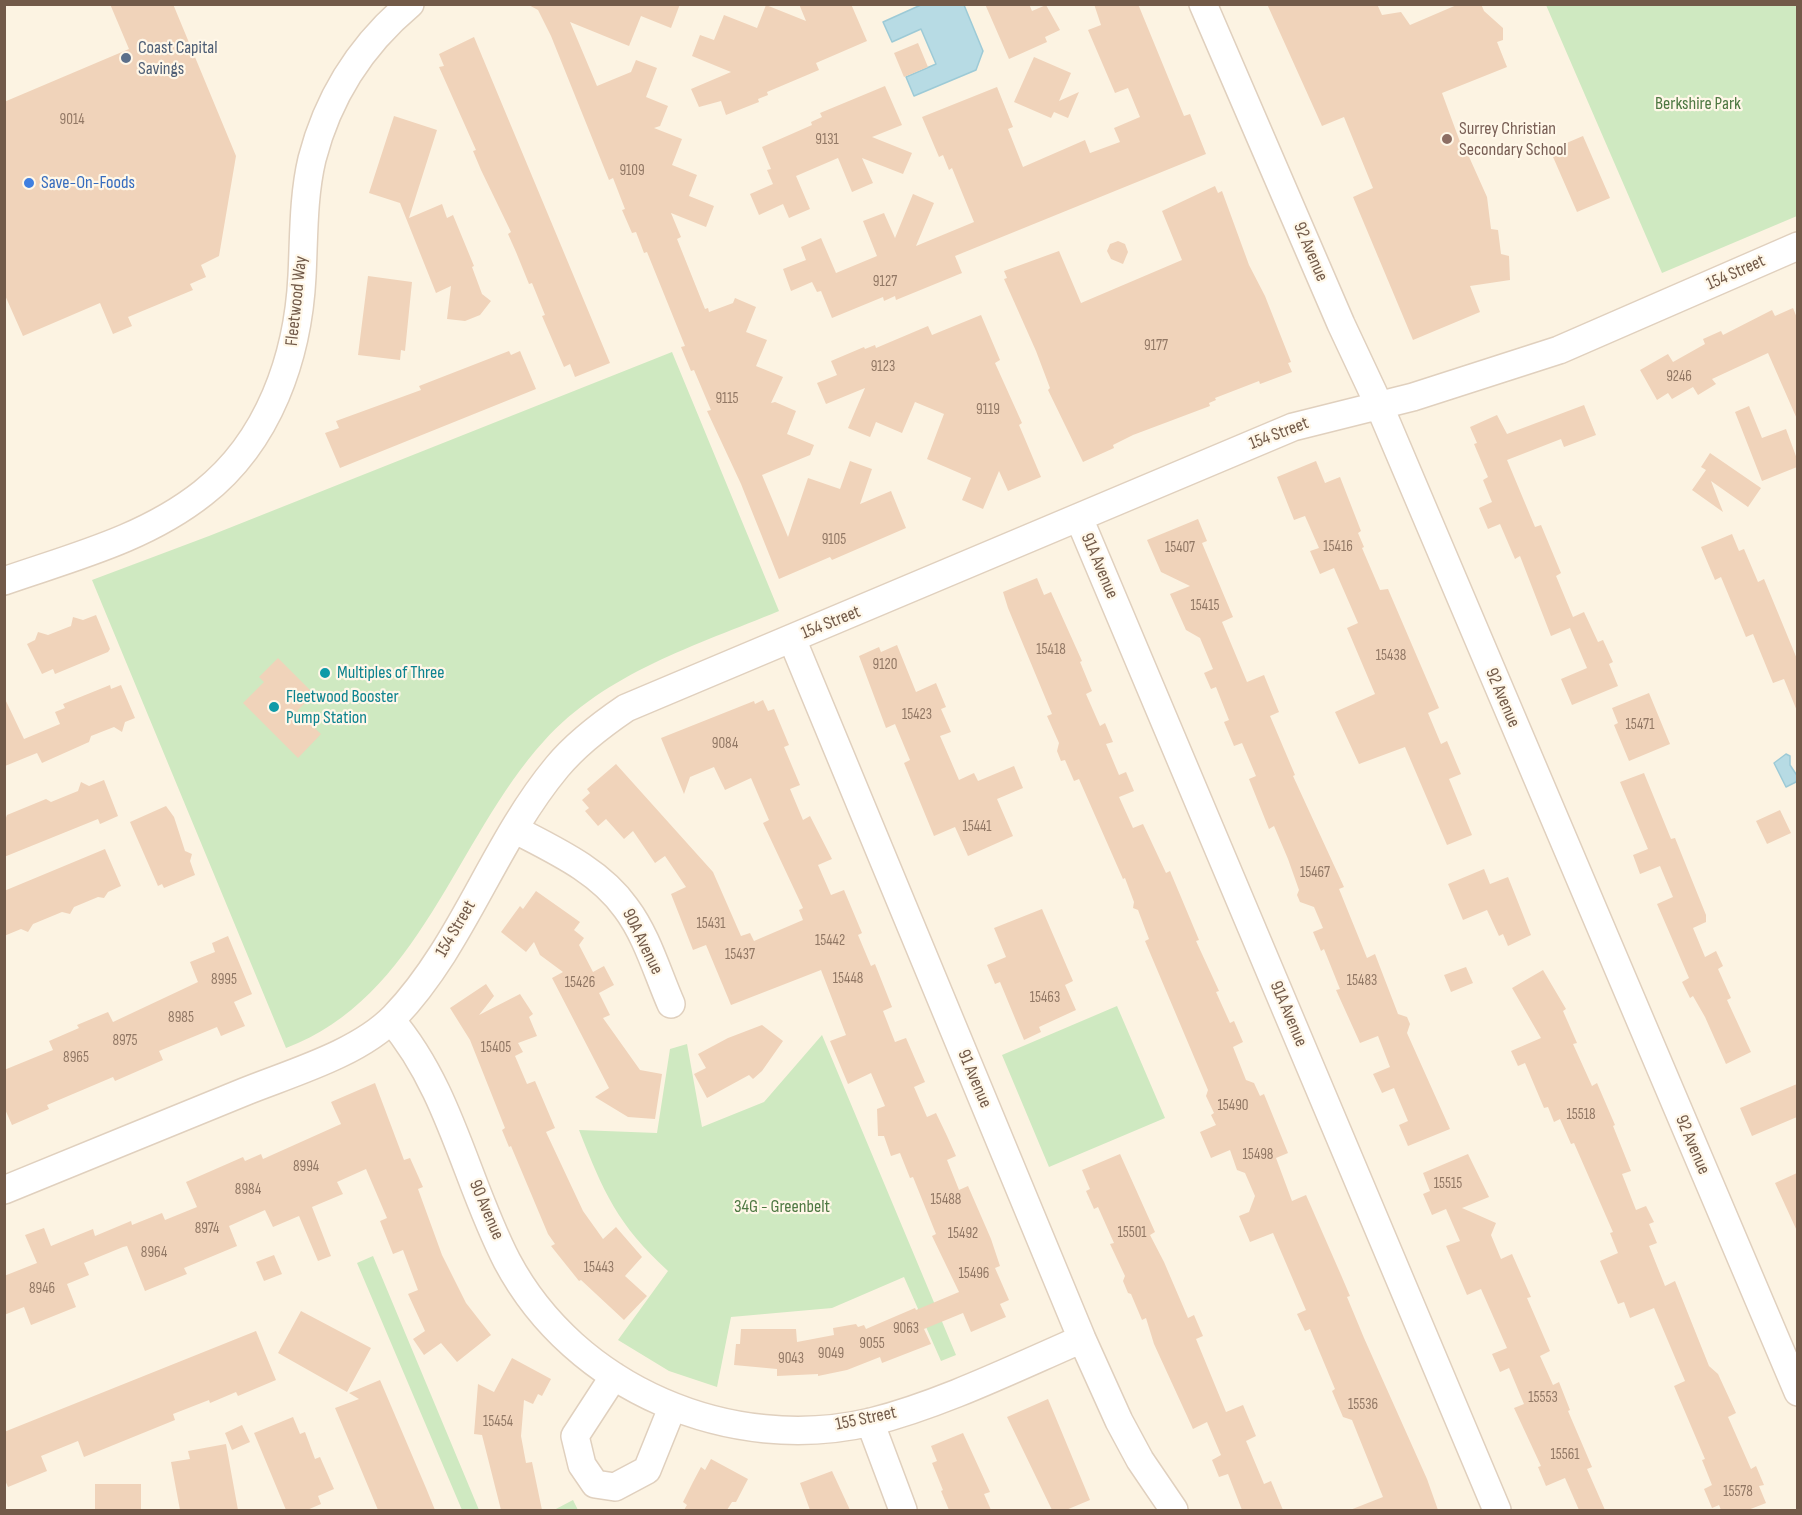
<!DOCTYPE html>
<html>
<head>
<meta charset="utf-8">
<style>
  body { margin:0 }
  #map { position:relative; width:1802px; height:1515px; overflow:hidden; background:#fcf3e2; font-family:"Sofia Sans Condensed",sans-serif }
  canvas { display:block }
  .frame { position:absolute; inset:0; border:6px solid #725a49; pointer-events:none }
</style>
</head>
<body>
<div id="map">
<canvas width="1802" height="1515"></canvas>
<div class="frame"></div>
</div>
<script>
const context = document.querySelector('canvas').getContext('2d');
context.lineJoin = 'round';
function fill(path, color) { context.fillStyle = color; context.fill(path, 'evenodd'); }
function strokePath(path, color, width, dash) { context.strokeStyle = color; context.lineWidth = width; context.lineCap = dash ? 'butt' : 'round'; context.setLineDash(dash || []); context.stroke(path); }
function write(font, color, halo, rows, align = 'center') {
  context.font = font + ' "Sofia Sans Condensed",sans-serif'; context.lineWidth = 4.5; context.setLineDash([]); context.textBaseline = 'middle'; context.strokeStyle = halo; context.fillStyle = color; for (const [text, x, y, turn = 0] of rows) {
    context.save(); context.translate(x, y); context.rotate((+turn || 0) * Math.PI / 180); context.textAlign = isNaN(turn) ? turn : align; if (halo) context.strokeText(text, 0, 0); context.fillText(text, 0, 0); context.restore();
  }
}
fill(new Path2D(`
  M1546,5H1797V216L1662,273Z
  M672,352L779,611C697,645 605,673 544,741C455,839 420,998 286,1048L92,580L209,536Z
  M1117,1006L1165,1118L1049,1167L1002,1055Z
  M822,1035L956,1355L941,1361L904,1277L832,1308L731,1317L717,1387L669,1371L618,1340L668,1271C617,1224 604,1193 579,1130L657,1133L670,1049L687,1044L702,1127L764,1102Z
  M373,1256L479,1510H462L357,1263Z
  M573,1500L578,1510H554Z`), '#cfe9c1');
const water = new Path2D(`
  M923,4L964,5L983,51L976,70L914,96L906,77L936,64L921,29L892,42L883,22Z
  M1786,754L1790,756V765L1798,777L1796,782L1786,787L1774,763Z`);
fill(water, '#b7dbe4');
strokePath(water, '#9dcad6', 1.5);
fill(new Path2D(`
  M110,4H173L236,156L219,256L201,265L206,277L190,284L193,290L128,317L132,326L113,334L100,303L23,336L4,293V102L129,49Z
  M527,4H680L671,28L641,16L629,46L570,22L597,86L631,72L636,60L657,68L646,97L668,106L660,126L654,128L682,139L672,165L697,175L689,196L714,206L706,227L671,213L681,237L677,239L705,309L708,308L709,312L733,303L735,298L756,307L746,332L767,340L756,366L783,377L771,403L775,402L796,411L787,434L814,445L810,455L762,475L788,537L808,478L840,489L850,461L872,469L860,504L891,491L906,528L832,560L830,557L779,579L741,484L707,411L711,410L694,370L691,371L681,347L685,346L647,252L644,253L636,232L632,233L622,210L625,209L613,178L609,180L551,36L538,10Z
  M799,4H851L867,41L816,63L819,70L767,92L768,95L758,99L759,102L726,115L721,101L699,107L691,89L731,72L692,56L700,35L714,40L724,15L757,28L766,5L806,21Z
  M985,4H1029L1032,11L1046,5L1060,30L1045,37L1047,42L1009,59Z
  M1094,4H1138L1184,116L1190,114L1206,154L955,256L962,273L896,300L895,296L884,301L883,297L832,318L821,291L817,292L812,282L791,291L783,269L806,260L801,247L821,238L836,273L877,256L863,221L884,213L895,238L913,194L934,203L916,246L974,222L952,168L949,170L943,155L939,157L922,117L997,87L1013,127L1008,129L1023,167L1085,140L1090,153L1120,142L1114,128L1140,117L1128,88L1115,93L1088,30L1101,25Z
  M1267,4H1377L1382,15L1401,12L1410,25L1459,4H1481L1484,11L1503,28V40L1497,42L1507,67L1442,93L1463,150H1466L1487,197L1491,229L1498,230L1501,254L1509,256L1510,280L1470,286L1480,312L1413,340L1353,197L1373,188L1344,117L1322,126Z
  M474,37L610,363L575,377L570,364L564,367L542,316L545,315L532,283L529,284L516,252L508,234L511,232L481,170L473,151L476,150L439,67L444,66L439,54Z
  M918,43L928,67L904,77L894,53Z
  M1034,57L1071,73L1059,101L1079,92L1068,118L1054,112L1051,118L1014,102Z
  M885,86L902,125L872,137L912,153L903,174L862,158L873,183L852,192L838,158L796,176L810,209L789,218L783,204L759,215L750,194L773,184L767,170L771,169L762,147L812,125L811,122L822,117L820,113Z
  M394,116L437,130L409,218L442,204L447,218L453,215L474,266L472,267L482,294L491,301L480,315L465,321L447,319L451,286L436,293L400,203L369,193Z
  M1583,136L1610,198L1577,212L1550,150Z
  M1215,186L1218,193L1222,191L1249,265L1265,296L1291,362L1288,363L1292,372L1260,384L1259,381L1215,398L1216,400L1209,403L1210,406L1133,435L1113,445L1114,448L1083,462L1048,390L1050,388L1036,351L1004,279L1007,278L1004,271L1059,251L1081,303L1182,260L1162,211Z
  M1118,241L1125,244L1128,252L1123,264L1111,259L1107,251L1110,244Z
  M368,276L412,282L405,351L401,350L400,360L358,355Z
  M1793,308L1797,318V419L1768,353L1712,379L1716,384L1698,395L1693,387L1672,399L1668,393L1657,400L1640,370L1668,354L1673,362L1705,344L1703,339L1721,331L1723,335L1772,310L1775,316Z
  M981,315L1000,360L995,363L1022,423L1019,425L1041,477L1008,491L999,471L983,509L962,500L971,478L927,459L944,414L915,402L902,433L876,422L870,437L848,428L865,388L826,404L817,383L837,375L831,361L864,347L865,349L875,345L876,348L928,326L932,335Z
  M509,351L511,355L520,351L536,389L340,468L325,433L339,428L336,421L421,390L419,386Z
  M1584,405L1596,435L1564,447L1561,439L1507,460L1535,527L1541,525L1561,573L1556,576L1573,617L1584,612L1598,642L1603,640L1613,662L1609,664L1618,686L1572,705L1561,679L1587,668L1570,628L1551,636L1520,556L1515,559L1500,524L1488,529L1479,508L1492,502L1483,480L1488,477L1474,444L1477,443L1470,427L1497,415L1507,434Z
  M1749,406L1762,438L1786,429L1797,459V467L1762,481L1735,412Z
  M1710,453L1761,488L1748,507L1711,481L1723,512L1692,490L1706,470L1701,467Z
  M1316,461L1325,483L1340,477L1361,531L1358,533L1364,547L1362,548L1380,590L1388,589L1439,708L1428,713L1441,744L1447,741L1461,774L1449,779L1472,835L1447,845L1405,747L1359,764L1335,712L1375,694L1347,628L1358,623L1334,568L1320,574L1310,551L1319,548L1305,516L1294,520L1277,477Z
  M1198,519L1207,541L1202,543L1233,617L1222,622L1247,682L1264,675L1279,712L1270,716L1295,775L1293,776L1344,887L1339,889L1367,958L1375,954L1398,1014L1407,1017L1410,1024L1407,1033L1450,1129L1408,1146L1399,1125L1408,1121L1394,1088L1382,1093L1373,1074L1390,1067L1378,1036L1360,1043L1336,990L1340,989L1324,949L1321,951L1313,932L1323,928L1314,907L1300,902L1297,895L1299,890L1288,859L1274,826L1269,829L1249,779L1256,776L1242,743L1234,746L1224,722L1229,720L1216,687L1211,689L1204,673L1213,669L1200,638L1186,630L1170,594L1190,586L1161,572L1147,540Z
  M1732,534L1739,551L1744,549L1758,582L1764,579L1797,659V711L1784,679L1773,683L1753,634L1746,637L1721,577L1715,580L1701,547Z
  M1037,578L1044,595L1051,592L1082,661L1080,662L1092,691L1086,694L1100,726L1105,723L1113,742L1106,744L1119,775L1126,772L1134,791L1119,797L1133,828L1143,824L1166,873L1170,871L1199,940L1196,941L1219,991L1216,992L1230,1023L1234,1021L1243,1042L1233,1047L1246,1080L1254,1083L1260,1096L1264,1094L1288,1153L1276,1158L1292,1201L1306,1195L1341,1275L1350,1296L1347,1297L1364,1338L1427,1479L1438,1510H1350L1383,1497L1352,1420L1343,1417L1332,1391L1335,1389L1310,1329L1305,1331L1297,1314L1306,1310L1273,1233L1250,1242L1239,1216L1249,1212L1255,1196L1245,1173L1237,1170L1230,1150L1211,1158L1200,1132L1216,1125L1211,1115L1214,1113L1206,1096L1208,1090L1145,941L1149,939L1138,910L1133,908L1134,902L1125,878L1123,879L1079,779L1074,781L1065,760L1061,761L1057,751L1059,743L1047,716L1052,714L1008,608L1003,592Z
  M96,615L110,649L108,652L55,674L53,669L42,674L27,644L35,640L38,632L48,635L71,626L73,617L83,620Z
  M897,645L916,692L936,683L946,707L941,709L951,732L940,736L959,780L974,773L978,781L1014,766L1023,788L997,799L1013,836L968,856L955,827L934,836L904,763L910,760L895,724L886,728L859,656L879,647L881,652Z
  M278,658L314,694L297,711L321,734L298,758L243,703L264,682L259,677Z
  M110,685L111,689L121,685L135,718L125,722L122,732L114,727L91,736L89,742L42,763L37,753L5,766V699L24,739L60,724L55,712L65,708L63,704Z
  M1649,693L1670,744L1629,761L1614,725L1618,723L1612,708Z
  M763,700L768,711L774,709L789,745L784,747L800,785L790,789L803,820L810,816L832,859L818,865L831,895L844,890L862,933L858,935L871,966L875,964L892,1007L883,1011L895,1042L906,1038L925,1082L914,1087L927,1117L936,1113L947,1136L956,1156L947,1160L959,1190L968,1186L991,1239L1000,1266L995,1268L1009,1300L1000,1304L1006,1317L971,1332L963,1313L924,1329L931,1344L882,1363L880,1357L847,1370L818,1376V1374L777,1376V1369L734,1365L736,1344H740L741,1329H796L797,1342L834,1335L833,1328L856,1324L858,1327L864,1325L866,1329L915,1308L916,1310L959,1292L932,1236L936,1234L913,1177L910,1178L900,1153L891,1156L884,1136H878L877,1109L885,1106L871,1073L848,1084L830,1041L846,1035L821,970L731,1005L706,945L693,950L671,894L686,887L665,856L655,863L633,831L624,839L606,819L598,826L585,811L589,808L582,800L590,793L587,789L616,764L713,872L741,936L750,933L754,941L803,920L799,910L803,908L763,823L769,820L751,778L725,790L714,767L690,777L684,794L661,738L754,701L755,704Z
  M1644,773L1671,839L1675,838L1706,915V922L1693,928L1705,957L1716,951L1723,966L1718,969L1731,998L1727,1000L1751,1052L1726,1064L1705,1017L1693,996L1690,998L1682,982L1689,978L1657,904L1673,897L1660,866L1640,874L1633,855L1648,849L1620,782Z
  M104,780L118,816L100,824L98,819L4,857V823L7,815L46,799L51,802L78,791L81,782L89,786Z
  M166,806L174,817L185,851L192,854L190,861L195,875L164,888L162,884L158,886L130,822Z
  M1780,810L1791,833L1767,844L1756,821Z
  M105,849L121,886L108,892L104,898L98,897L74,907L70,914L62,912L33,924L28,932L21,929L4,936V891Z
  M1484,869L1490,884L1508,877L1531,935L1508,946L1503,934L1499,936L1487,910L1463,920L1448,884Z
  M536,891L580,922L574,930L584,938L579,945L593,972L604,966L614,985L599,993L610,1015L603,1018L640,1070L662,1074L655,1119L628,1117L595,1097L609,1088L552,978L563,972L540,955L534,942L526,952L501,932L520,906L523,909Z
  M1042,909L1073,981L1065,985L1076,1010L1039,1027L1041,1032L1024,1040L1000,982L995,984L987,965L1006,957L994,928Z
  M228,936L252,994L234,1002L245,1026L221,1036L217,1027L159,1051L163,1060L115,1081L113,1077L47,1105L49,1109L12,1125L4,1107V1070L53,1050L49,1041L79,1028L77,1025L108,1012L113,1022L198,982L190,962L215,952L212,943Z
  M1466,967L1473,983L1451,992L1444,975Z
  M1543,970L1566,1009L1563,1011L1577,1043L1573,1044L1592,1086L1597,1083L1615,1125L1613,1126L1631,1171L1622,1174L1636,1210L1646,1206L1654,1222L1649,1224L1657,1243L1649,1246L1665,1286L1675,1281L1709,1366L1718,1374L1736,1413L1728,1417L1751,1469L1756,1466L1764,1485L1759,1486L1766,1503L1748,1510H1721L1719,1505L1712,1508L1704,1489L1712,1485L1702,1460L1705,1459L1674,1386L1685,1381L1654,1308L1630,1318L1624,1302L1618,1304L1600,1261L1618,1253L1610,1233L1613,1232L1574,1143L1571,1144L1560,1119L1554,1122L1548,1107L1544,1108L1525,1063L1518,1066L1511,1051L1541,1038L1512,988Z
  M486,984L494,996L479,1015L520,994L533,1014L529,1017L537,1036L518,1043L523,1052L515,1056L527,1084L535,1081L555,1128L546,1132L583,1211L603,1239L616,1227L642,1257L625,1276L647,1296L624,1320L581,1280L579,1281L551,1246L555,1244L548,1234L511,1146L509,1147L502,1130L505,1128L470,1040L450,1008Z
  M762,1025L783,1041L762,1071L753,1079L749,1075L707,1098L694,1074L706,1068L698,1054L728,1038Z
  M375,1083L404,1160L410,1158L423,1187L418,1189L442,1255L466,1303L491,1335L457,1362L441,1343L424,1355L413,1339L425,1331L408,1294L418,1290L403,1250L393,1254L380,1221L387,1218L366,1169L337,1182L343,1194L312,1207L331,1256L318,1261L299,1216L273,1227L265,1210L229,1226L237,1246L184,1268L187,1274L145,1291L127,1246L123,1247L84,1263L89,1275L67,1284L76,1307L31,1325L24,1307L4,1315V1276L37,1263L25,1235L44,1228L51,1246L93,1229L95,1236L131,1221L132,1225L162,1213L165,1220L197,1207L186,1182L243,1157L245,1161L261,1154L263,1159L341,1124L331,1102Z
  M1797,1084V1117L1752,1136L1740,1108Z
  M1120,1154L1155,1232L1150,1235L1164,1262L1188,1318L1194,1315L1203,1336L1196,1339L1226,1412L1243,1405L1256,1436L1246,1441L1264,1484L1271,1481L1283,1510H1242L1228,1474L1219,1477L1212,1460L1221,1455L1207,1422L1193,1429L1154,1344L1146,1318L1142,1320L1131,1294L1128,1293L1123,1281L1125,1276L1110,1244L1114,1243L1098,1207L1094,1209L1086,1191L1090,1189L1082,1170Z
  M1468,1154L1489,1197L1462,1208L1496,1223L1491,1235L1501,1259L1512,1254L1531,1297L1527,1298L1550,1351L1540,1356L1553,1385L1559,1382L1570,1410L1568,1411L1592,1467L1587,1469L1605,1510H1579L1565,1478L1546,1486L1538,1467L1541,1466L1514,1408L1524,1404L1509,1368L1500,1372L1492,1354L1507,1348L1481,1289L1467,1295L1446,1246L1460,1241L1446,1209L1432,1215L1423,1194L1430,1191L1423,1173Z
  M1797,1173V1231L1775,1183Z
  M274,1255L282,1274L264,1281L256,1262Z
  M301,1311L371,1348L347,1392L278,1353Z
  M256,1331L276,1380L238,1396L236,1392L210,1403L209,1400L173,1414L175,1420L84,1457L78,1441L41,1456L47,1471L8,1487L4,1478V1432Z
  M512,1358L551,1379L542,1396L538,1394L533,1404L524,1400L521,1436L526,1463L532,1462L542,1510H501L482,1435L474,1434L478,1384L494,1392Z
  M380,1380L426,1488L435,1510H378L352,1448L335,1408L359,1399L349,1393Z
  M1048,1399L1090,1500L1066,1510H1052L1007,1417Z
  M293,1417L300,1434L305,1432L315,1459L320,1457L334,1489L318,1496L321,1504L307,1510H286L254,1433Z
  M242,1425L250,1442L232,1450L225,1433Z
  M963,1433L990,1492L984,1494L991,1510H949L941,1491L943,1490L932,1463L937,1461L931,1446Z
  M226,1444L238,1510H180L171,1462L190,1459L188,1451Z
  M711,1459L748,1479L736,1502H732L727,1510H684L687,1505L683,1502L693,1482L701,1467L705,1470Z
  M832,1471L850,1510H810L800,1483Z
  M95,1484H141V1510H95Z`), '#f0d3ba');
const minor = new Path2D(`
  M1203,4L1341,324L1379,405L1798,1392
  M1079,518L1497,1510
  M4,581C73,557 145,539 203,493C269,441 298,357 302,276C304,237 303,197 312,159C328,97 361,45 410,4
  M792,639L1082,1339L1119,1421L1140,1460L1174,1510
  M514,829C554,850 599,870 626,908C647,936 657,972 671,1004
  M391,1020C450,1089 466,1182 507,1261C575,1389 731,1455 871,1422C942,1404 1015,1368 1082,1339
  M4,1190C84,1157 164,1125 244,1092C291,1073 358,1054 394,1017C463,945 493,844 557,767C576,744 601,725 626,708L1293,427L1413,397L1559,350L1798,246
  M614,1376L575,1436L582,1465L595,1484L615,1487L647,1470L672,1408
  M870,1422L903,1510`);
strokePath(minor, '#e0d0be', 30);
strokePath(minor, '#fff', 27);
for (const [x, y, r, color] of [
  [126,58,6,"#5c6f8a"],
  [1447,139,6,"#8d6e63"],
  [29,183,6,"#3f7fe0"],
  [325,673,6,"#0f9aa8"],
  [274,707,6,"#0f9aa8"]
]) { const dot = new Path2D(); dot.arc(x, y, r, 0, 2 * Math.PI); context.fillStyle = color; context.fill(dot); strokePath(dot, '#fff7e8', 2); }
write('15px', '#927865', null, [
  ["9014",72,120],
  ["9131",827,140],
  ["9109",632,171],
  ["9127",885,282],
  ["9177",1156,346],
  ["9123",883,367],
  ["9246",1679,377],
  ["9115",727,399],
  ["9119",988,410],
  ["9105",834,540],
  ["15416",1338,547],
  ["15407",1180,548],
  ["15415",1205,606],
  ["15418",1051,650],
  ["15438",1391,656],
  ["9120",885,665],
  ["15423",917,715],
  ["15471",1640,725],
  ["9084",725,744],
  ["15441",977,827],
  ["15467",1315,873],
  ["15431",711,924],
  ["15442",830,941],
  ["15437",740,955],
  ["15448",848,979],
  ["8995",224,980],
  ["15483",1362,981],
  ["15426",580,983],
  ["15463",1045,998],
  ["8985",181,1018],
  ["8975",125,1041],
  ["15405",496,1048],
  ["8965",76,1058],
  ["15490",1233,1106],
  ["15518",1581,1115],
  ["15498",1258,1155],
  ["8994",306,1167],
  ["15515",1448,1184],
  ["8984",248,1190],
  ["15488",946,1200],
  ["8974",207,1229],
  ["15501",1132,1233],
  ["15492",963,1234],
  ["8964",154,1253],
  ["15443",599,1268],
  ["15496",974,1274],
  ["8946",42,1289],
  ["9063",906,1329],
  ["9055",872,1344],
  ["9049",831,1354],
  ["9043",791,1359],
  ["15553",1543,1398],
  ["15536",1363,1405],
  ["15454",498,1422],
  ["15561",1565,1455],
  ["15578",1738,1492]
]);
write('18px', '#4e5e75', '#fff7e8', [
  ["Coast Capital",138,48],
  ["Savings",138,69]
], 'left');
write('18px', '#4e7842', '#fff7e8', [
  ["Berkshire Park",1698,104],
  ["34G - Greenbelt",782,1207]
]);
write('18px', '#785e54', '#fff7e8', [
  ["Surrey Christian",1459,129],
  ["Secondary School",1459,150]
], 'left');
write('18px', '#366cbe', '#fff7e8', [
  ["Save-On-Foods",41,183]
], 'left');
write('18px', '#725a49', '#fff7e8', [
  ["92 Avenue",1310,252,67],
  ["154 Street",1736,273,-24],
  ["Fleetwood Way",297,301,-84],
  ["154 Street",1279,434,-21],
  ["91A Avenue",1099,566,67],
  ["154 Street",831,623,-22],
  ["92 Avenue",1502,698,67],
  ["154 Street",456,929,-60],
  ["90A Avenue",642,942,64],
  ["91A Avenue",1288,1014,67],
  ["91 Avenue",974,1079,67],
  ["92 Avenue",1692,1145,67],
  ["90 Avenue",486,1210,67],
  ["155 Street",866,1419,-12]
]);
write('18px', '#0d838f', '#fff7e8', [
  ["Multiples of Three",337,673],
  ["Fleetwood Booster",286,697],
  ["Pump Station",286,718]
], 'left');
</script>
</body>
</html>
